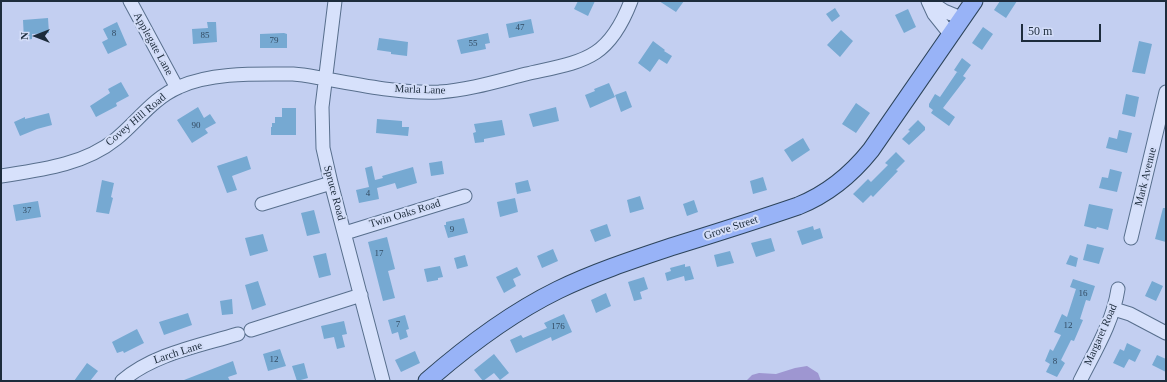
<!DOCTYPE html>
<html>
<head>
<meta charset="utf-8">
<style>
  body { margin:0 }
  #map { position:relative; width:1167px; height:382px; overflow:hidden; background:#c3cff1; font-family:"Times New Roman",serif }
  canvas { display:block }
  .frame { position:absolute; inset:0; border:2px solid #1d2c3c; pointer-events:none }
  .north { position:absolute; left:16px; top:16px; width:40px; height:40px; -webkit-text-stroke:3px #d3ddf8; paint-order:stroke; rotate:270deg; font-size:11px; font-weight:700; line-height:16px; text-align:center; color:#1d2c3c }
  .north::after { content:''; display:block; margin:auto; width:14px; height:18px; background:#1d2c3c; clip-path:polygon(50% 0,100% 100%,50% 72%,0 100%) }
  .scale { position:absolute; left:1021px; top:24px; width:80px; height:18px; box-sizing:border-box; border:2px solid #1d2c3c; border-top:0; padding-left:5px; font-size:12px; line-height:14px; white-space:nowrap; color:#1d2c3c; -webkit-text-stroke:3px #d3ddf8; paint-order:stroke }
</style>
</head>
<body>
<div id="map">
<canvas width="1167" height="382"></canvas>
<div class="frame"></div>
<div class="north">N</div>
<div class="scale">50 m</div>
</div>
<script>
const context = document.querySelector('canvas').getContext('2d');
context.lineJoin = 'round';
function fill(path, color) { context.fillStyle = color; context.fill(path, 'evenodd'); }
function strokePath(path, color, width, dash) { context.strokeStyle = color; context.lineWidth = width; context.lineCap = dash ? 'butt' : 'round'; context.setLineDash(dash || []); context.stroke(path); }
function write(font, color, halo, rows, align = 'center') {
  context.font = font + ' "Times New Roman",serif'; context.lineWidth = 4; context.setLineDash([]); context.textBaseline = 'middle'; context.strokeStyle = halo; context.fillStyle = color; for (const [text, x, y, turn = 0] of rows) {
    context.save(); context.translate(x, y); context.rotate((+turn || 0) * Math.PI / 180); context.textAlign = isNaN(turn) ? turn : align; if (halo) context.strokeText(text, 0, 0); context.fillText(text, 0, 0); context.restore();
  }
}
fill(new Path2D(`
  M807,366L818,373L821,381H746L752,375L759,373L776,374L795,368Z`), '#9e96d1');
fill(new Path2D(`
  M578,1H595L588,16L574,9Z
  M659,1H684L676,12Z
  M1000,1H1017L1006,18L994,10Z
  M835,8L840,16L832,22L826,14Z
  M908,9L916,27L904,33L895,15Z
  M48,18L49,33L32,34V39L24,40L23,20Z
  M531,19L534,33L509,38L506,24Z
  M117,22L127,45L108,54L102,42L108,39L103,29Z
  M207,22H216L217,42L193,44L192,29L208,28Z
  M983,27L993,34L982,50L972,43Z
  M841,30L853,41L840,57L827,45Z
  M284,33L287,34V48H260V34Z
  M488,33L490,43L485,44L486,49L461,54L457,40Z
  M379,38L408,42L407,56L391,54V52L377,50Z
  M653,41L665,50L664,51L672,56L667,64L659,59L650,72L638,63Z
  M1139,41L1152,44L1145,74L1132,72Z
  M962,58L971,65L963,76L966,78L943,108L955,117L949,126L931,113L933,110L929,107V104L935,94L940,97L957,72L962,75L954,70Z
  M121,82L129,96L116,103L117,106L96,117L90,106L110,93L108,89Z
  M609,83L615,97L590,108L585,95L595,91L594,89Z
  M626,91L632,107L621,112L615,95Z
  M1126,94L1139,97L1135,117L1122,114Z
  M856,103L870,113L856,133L842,124Z
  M198,107L204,118L210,114L216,123L205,129L208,133L192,143L177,120Z
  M556,107L559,121L533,127L529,114Z
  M282,108H296V135H271V127H272V123H275V117H282Z
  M49,113L52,125L37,129L20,136L14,122L25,117V119Z
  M377,119L402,121V127H409L408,136L376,133Z
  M502,120L505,135L484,139V142L475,143L473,133L476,132L474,124Z
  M918,120L925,127V130L909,145L902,139L910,131L908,130Z
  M1119,130L1132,133L1127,153L1106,148L1109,137L1117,139Z
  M803,138L810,150L792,162L784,150Z
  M896,152L905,161L896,170L898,171L873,197L871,195L863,203L853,194L868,179L871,182L888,165L885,163Z
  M247,156L251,169L232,176L237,190L227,193L217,166Z
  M442,161L444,174L431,176L429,163Z
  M372,166L375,180L383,178L382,176L413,167L417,183L397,189L395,183L377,188L379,199L359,203L356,190L369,187L365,168Z
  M1110,169L1122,172L1117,192L1099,188L1102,177L1108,178Z
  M763,177L767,190L753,194L750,181Z
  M102,180L114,183L111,197L113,198L109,214L96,212Z
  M528,180L531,191L517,194L515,183Z
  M640,196L644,209L630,213L627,200Z
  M515,198L518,212L500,217L497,202Z
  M694,200L698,212L687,216L683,204Z
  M38,201L41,217L16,221L13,205Z
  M1089,204L1113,209L1108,230L1097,227L1096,229L1084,226Z
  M1163,208H1166V242L1155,239Z
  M314,210L320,233L307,236L301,213Z
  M464,218L468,233L448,238L444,225H446V222Z
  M607,224L611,236L595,242L590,230Z
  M813,226L814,230L820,228L823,238L802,245L797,231Z
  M263,234L268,251L250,256L245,238Z
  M387,237L395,269L388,271L395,298L383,301L368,242Z
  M771,238L775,251L756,257L751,243Z
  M1087,244L1104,248L1099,264L1083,260Z
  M553,249L558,261L542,268L537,256Z
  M730,251L734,263L717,267L714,255Z
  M326,253L331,275L319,278L313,256Z
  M465,255L468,266L457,269L454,258Z
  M1070,255L1078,258L1076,267L1066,264Z
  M685,264V267L690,266L694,279L685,281L684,276L667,281L665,273L671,271L670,268Z
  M440,266L443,277L438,278V280L427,282L424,269Z
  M517,267L521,275L513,279L516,286L504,293L496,277Z
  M644,277L648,289L640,292L642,299L634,301L628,282Z
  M1073,279L1095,286L1090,301L1086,300L1080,319L1083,320L1074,341L1071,340L1061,360L1065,363L1057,377L1046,372L1050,364L1045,361L1050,349L1053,351L1061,335L1054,332L1062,314L1067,317L1076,289L1070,287Z
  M258,281L266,305L252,310L245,285Z
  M1152,281L1163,286L1156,301L1145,296Z
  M606,293L611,306L596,313L591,300Z
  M232,299L233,314L222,315L220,301Z
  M188,313L192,325L164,335L159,322Z
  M564,314L572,332L552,341L551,337L516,353L510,340L521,335L523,338L547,328L544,323Z
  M405,315L409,329L406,330L408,337L400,340L398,332L392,334L388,320Z
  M344,321L347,334L342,335L345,347L337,349L334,337L324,339L321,326Z
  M137,329L144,343L124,353L123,351L117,353L112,342Z
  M1127,343L1141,350L1135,362L1129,359L1124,368L1113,363L1120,349L1124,351Z
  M280,349L286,366L268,371L263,354Z
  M415,351L420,363L401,372L395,360Z
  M494,354L509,373L500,380L494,373L483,381L474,370Z
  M1157,355L1166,359V372L1152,365Z
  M233,361L237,374L228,377L230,381H185L184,380Z
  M87,363L98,371L90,381H74Z
  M304,363L308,378L297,381L292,366Z`), '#76a9d2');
const minor = new Path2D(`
  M130,1L177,88
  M335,1L322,107L323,148L331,183L383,381
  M928,1L934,14L950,34
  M929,1L944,11L961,18
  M1,176C40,170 84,165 116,139C137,122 153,98 179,87C212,72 257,74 293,74L303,75C348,82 394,94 439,92C469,90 498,81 526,74C583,61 608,61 631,1
  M262,204L331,183
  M345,233L465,196
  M1131,238L1166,92
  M1114,309L1130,314L1166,333
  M251,330L361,295
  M122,381C153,354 199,346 238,334
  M1080,381C1095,351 1113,322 1118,289`);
const major = new Path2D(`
  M427,381C467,346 511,313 558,290C595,272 635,259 674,246C716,233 757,220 798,206C828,194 851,175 871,150L974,1`);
strokePath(minor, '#586f8d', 15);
strokePath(major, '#2d445b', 19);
strokePath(minor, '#d7e1fb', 13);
strokePath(major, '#98b3f7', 17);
write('9px', '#334b62', null, [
  ["47",520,28],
  ["8",114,34],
  ["85",205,36],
  ["79",274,41],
  ["55",473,44],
  ["90",196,126],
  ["4",368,194],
  ["37",27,211],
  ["9",452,230],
  ["17",379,254],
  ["16",1083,294],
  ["7",398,325],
  ["12",1068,326],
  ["176",558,327],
  ["12",274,360],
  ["8",1055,362]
]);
write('11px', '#1d2c3c', '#d3ddf8', [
  ["Applegate Lane",153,44,61],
  ["Marla Lane",420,90,2],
  ["Covey Hill Road",136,120,-40],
  ["Mark Avenue",1146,177,-76],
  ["Spruce Road",334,193,75],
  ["Twin Oaks Road",405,214,-17],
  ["Grove Street",731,228,-18],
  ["Margaret Road",1101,335,-66],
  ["Larch Lane",178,353,-18]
]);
</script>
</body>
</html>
